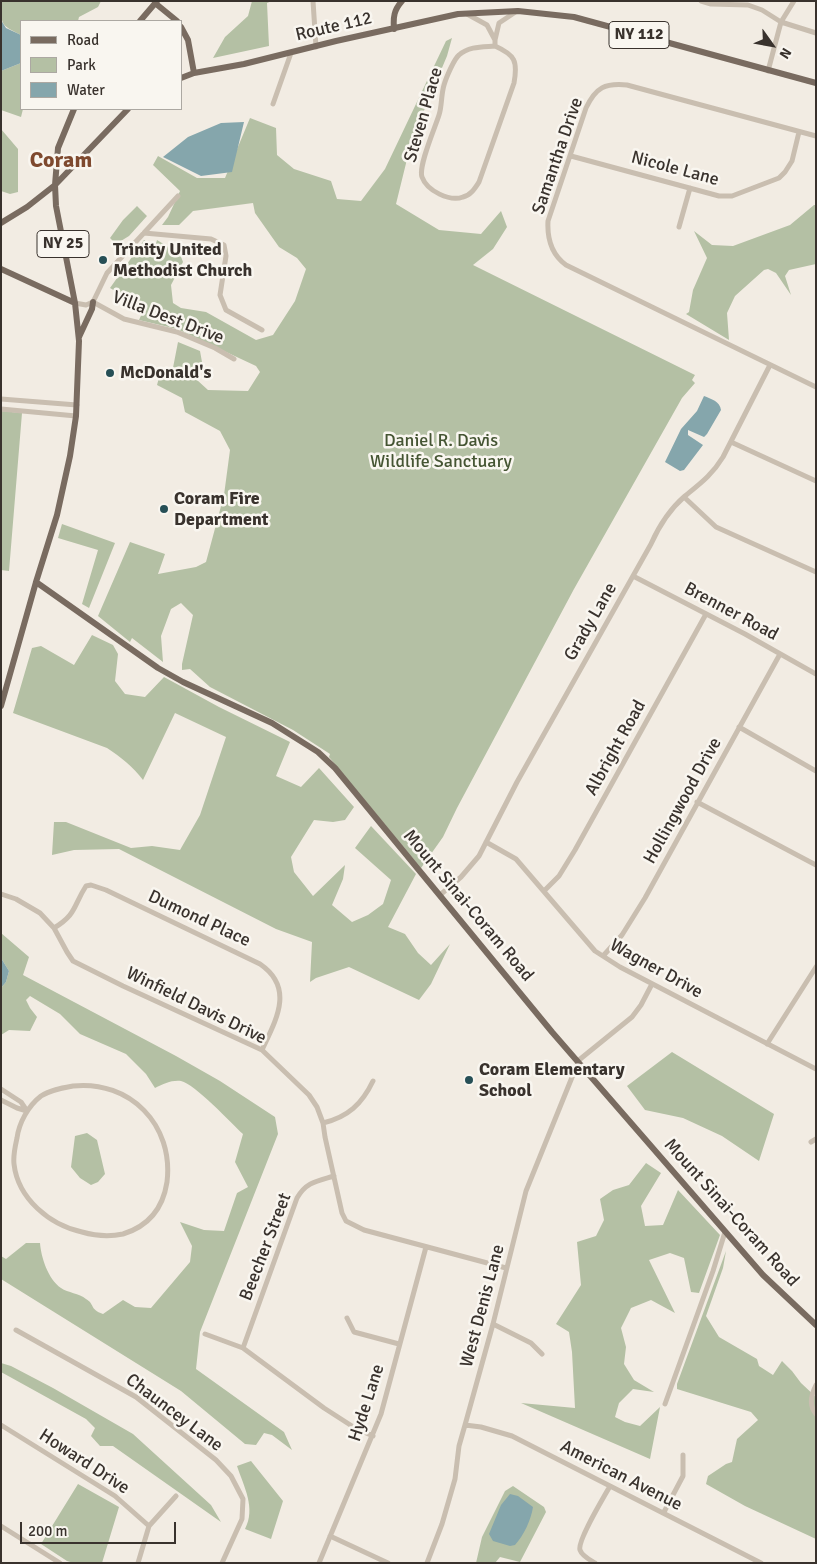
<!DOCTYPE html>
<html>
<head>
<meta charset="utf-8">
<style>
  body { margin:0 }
  #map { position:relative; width:817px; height:1564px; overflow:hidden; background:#f2ece3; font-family:Signika,sans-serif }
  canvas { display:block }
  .frame { position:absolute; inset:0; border:2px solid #39322d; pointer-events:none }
  .legend { position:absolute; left:20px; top:20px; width:162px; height:90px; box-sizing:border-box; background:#f9f6f0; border:1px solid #aca8a2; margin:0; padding:6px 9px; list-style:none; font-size:15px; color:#39322d }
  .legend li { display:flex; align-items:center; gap:10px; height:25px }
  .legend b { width:25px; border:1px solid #aca8a2 }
  .north { position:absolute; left:747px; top:20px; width:50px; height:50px; -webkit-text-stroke:4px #f9f6f0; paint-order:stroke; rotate:122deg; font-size:14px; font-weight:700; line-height:20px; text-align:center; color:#39322d }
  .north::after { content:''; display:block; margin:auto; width:18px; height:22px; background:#39322d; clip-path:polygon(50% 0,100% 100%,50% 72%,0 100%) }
  .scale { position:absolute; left:20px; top:1522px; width:156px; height:22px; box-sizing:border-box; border:2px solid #39322d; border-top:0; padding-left:6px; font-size:15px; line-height:18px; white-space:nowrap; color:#39322d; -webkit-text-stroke:4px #f9f6f0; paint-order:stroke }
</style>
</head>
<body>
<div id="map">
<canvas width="817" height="1564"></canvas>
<div class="frame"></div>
<ul class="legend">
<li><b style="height:6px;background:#796b60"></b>Road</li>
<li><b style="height:14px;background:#b4c0a4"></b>Park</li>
<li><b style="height:14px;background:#85a6ac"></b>Water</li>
</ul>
<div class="north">N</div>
<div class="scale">200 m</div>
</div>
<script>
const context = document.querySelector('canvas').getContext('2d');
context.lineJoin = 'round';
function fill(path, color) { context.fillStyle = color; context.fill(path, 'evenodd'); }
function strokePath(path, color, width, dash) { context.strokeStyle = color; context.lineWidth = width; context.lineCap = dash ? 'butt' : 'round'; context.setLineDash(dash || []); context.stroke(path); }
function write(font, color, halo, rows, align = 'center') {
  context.font = font + ' Signika,sans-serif'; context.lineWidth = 5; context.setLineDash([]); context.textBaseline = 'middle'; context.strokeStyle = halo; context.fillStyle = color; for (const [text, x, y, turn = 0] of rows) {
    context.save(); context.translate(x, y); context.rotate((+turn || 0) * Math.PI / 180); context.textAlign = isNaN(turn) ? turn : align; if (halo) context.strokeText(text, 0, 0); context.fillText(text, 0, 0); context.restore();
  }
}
fill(new Path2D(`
  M1,1H101L98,7L79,17L78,21H21V35C0,25 1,24 1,1Z
  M252,1H272L267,3L269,46L213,58L225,37L248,16Z
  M452,38L447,56L412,139L396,204L439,230L481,234L501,211L507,227L493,249L473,265L695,375L692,380L695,383L682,398L574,589L457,808L443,837L421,868L329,757L330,754L293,730L210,687L190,669L182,670V664L193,615L181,603L171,609L161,636L163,662L132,638L130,642L98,616L130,542L165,554L158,574L196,567L206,562L224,495L230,450L220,431L185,412L182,398L157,385L160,374L171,378L178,342L200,351L202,362L197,380L208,390L248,391L260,372L256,366L177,329L139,320L145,307L141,306L110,288L144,240L155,247L157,240L180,254L183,262L171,285L173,303L181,308L206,312L256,340L273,335L295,301L306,269L297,258L279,247L255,213L253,203L193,211L179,225H162L168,217L180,191L153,165L158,156L197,178H225L250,118L276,128L277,155L294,169L331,181L337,199L361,201L385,169L446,41Z
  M21,63V109H23L21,117L1,110V71Z
  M1,129L18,149V192L10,194L1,191Z
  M814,205H816V264L789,270L785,276L791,295L776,273L768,269L764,270L735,296L727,313L729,340L686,314L689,312L693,290L707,258L694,231L712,245L733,246L790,225Z
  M137,206L147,216L129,236L116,244L110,238L123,220Z
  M1,411L22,413L9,571L1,570Z
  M62,524L115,543L89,608L82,604L98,550L58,538Z
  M92,635L113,645L118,654L115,681L125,694L145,697L164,677L219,707L290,742L276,776L301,787L319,768L354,807L345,820L333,822L314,820L291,857L294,872L313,896L345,865L343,879L332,905L352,922L368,915L383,904L391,880L355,848L371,826L416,874L388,927L405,934L418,953L431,965L450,944L431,984L419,1000L349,967L316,978L310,982L312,942L276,929L119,849L74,850L52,855L54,822H66L131,848L152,846L180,850L200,815L226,737L175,713L143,780C133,767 121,757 107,748L13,713L32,648L41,646L74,665Z
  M1,933L29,957L23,975L176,1056L220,1081L275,1117L278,1134L200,1332L196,1369L284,1432L292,1450L272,1435L264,1433L256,1445L245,1444L181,1391L1,1279V1256L6,1259L26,1243H40C41,1257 48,1279 61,1288C68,1293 79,1293 86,1299C95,1304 89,1309 103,1314L123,1300L135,1307L151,1308L190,1262L192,1246L180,1222L204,1230L224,1231L237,1193L248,1187L235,1162L243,1134C231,1123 195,1084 181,1081C171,1080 164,1084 155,1088L146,1074L126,1054L80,1034L60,1014L30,996L26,1000L30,1008L37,1017L30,1031L9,1030L1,1035V988L6,982L9,971L1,958Z
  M672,1052L774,1114L759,1161L722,1136L683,1118L645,1110L627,1086Z
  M87,1133L97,1140L105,1174L98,1182L91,1185L80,1178L71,1167L75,1136Z
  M646,1163L661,1173L641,1206L645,1226L663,1225L678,1190L720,1235L699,1293L691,1292L684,1258L670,1253L649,1260L675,1313L651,1300L631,1308L621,1328L626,1347L624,1364L634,1380L654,1392L633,1389L619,1403L615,1417L625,1422L640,1426L660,1407L650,1459L521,1403L575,1408L572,1352L569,1332L556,1324L581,1285L577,1242L596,1236L604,1220L600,1199L613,1190L629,1185Z
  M726,1251L723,1268L706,1316L719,1337L757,1359L759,1366L773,1375L782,1361L792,1371L801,1383L816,1397V1539L745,1506L706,1484L708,1476L726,1464L732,1462L737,1439L758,1420L751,1412L677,1389V1384Z
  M1,1363L11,1366L53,1388L133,1434L211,1505L221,1522L113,1446H100L91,1436L95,1428L86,1419L1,1372Z
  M251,1461L283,1501L271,1539L245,1529C256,1508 244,1487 237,1466Z
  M78,1484L119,1507L102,1563H74L67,1561L41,1544Z
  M513,1486L544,1507L546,1512L520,1562L500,1557L495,1563H476L482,1537L505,1491Z`), '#b4c0a4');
fill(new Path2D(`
  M1,20L6,28L21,35V63L1,71Z
  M244,122L232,172L201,176L163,157L188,137L221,123Z
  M704,396C711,399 720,401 721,410L707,434L704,437L688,430V435L703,445L684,470L680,471L665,462L681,429L697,411Z
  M1,958L9,971L6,982L1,988Z
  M510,1494L518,1496L533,1507C531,1520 524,1535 515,1545L510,1546L493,1541L489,1534L501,1505Z`), '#85a6ac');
strokePath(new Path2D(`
  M313,1L316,47
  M701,1L711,4L748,5L762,10L781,22L816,33
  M467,14L487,25L495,40
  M495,46C515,55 518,61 514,83L479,182C475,188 471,195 463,197C450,202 427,191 422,177C418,166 435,128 439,115C442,106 441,95 444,85C446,78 454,59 459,55C469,46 483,47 495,46Z
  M495,46V40L499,23L517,11
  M768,71L781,22L794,1
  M273,104L291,53
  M816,136L627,85C605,83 596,87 586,108L548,221C547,239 551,254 566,265L816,387
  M571,156L719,196H732L779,178L785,172L792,161L799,132
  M679,227L690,188
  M144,233L211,239L224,245L226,256L220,295L226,310L262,330
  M93,302L124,319L177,332L215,348L234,359
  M75,303L86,305L93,302L107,273L178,196
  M1,399L77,405
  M1,409L76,416
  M731,442L816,481
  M684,497L716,527L816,572
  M633,576L745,634L816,674
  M739,727L816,771
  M697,802L816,865
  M486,842L516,859L595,951L620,967L816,1069
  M544,891L559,876L575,850L706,614
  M1,894L16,899L40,913L54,928L67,952L73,961L123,986L262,1050L309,1095L317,1107L323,1123L325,1137L342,1213L346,1221L364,1230L506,1268
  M440,895L461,877L479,856L517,782L651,544C659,526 670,509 685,496C701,483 712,475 723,457L770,365
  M54,928C77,914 73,906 86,886L91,885L106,890L260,964C295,988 276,1020 262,1050
  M603,956L622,935L645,898L780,654
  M767,1044L816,967
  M73,1086C130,1080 174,1125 167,1182C163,1208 149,1226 123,1234C109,1237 96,1236 82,1232C50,1225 18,1199 14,1164C13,1155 15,1147 17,1138C19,1123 28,1106 41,1096C50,1090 62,1088 73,1086Z
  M1,1089L21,1102L27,1111
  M1,1100L17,1108L27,1111
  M323,1123C348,1117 362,1104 373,1081
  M811,1142L816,1139
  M347,1318L354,1332L399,1344
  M493,1324L531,1343L542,1354
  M16,1330L136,1397L216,1460L231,1476L243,1499L242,1519L222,1563
  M205,1334L243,1348L324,1408L355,1428L373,1436
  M243,1348L297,1198C306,1182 317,1181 334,1176
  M816,1385C811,1395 809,1406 816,1414
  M665,1404L713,1271L725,1232
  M1,1425L115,1496L149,1526
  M465,1425L481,1427L512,1436L761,1563
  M664,1512L683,1476V1455
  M1,1526L60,1563
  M330,1536L388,1563
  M138,1563L149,1526L176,1496
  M319,1563L381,1414L426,1247
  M427,1563L442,1524L455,1479L459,1446L465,1425L493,1324L526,1191L579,1060L632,1017L641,1005L652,984
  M595,1563C590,1560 582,1556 580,1550C577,1541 604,1497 610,1486`), '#c9beb0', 5);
strokePath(new Path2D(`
  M155,3L177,21
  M140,21L157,1
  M181,27L188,40L194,73
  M394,29C393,17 394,10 402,1
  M181,78L194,73L244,64L336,41L458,14L518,11L574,17L816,83
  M1,223L27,207L55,185L128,109
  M1,269L75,303
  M79,337L92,309L93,302
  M36,582L158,668L183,682L272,723L318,752L335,768L552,1032L763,1275L816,1325
  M1,706L36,582L57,515L70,456L76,416L79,341L75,303L56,206L55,185L58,148L74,109`), '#796b60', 6);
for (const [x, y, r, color] of [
  [103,260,5,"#264f56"],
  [110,373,5,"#264f56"],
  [164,509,5,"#264f56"],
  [469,1080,5,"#264f56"]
]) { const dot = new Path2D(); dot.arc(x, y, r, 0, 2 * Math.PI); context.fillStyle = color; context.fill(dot); strokePath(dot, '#f9f6f0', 2); }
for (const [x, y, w] of [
  [639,35,60],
  [63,244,52]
]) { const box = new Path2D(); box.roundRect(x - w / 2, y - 13.5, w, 27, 4); context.fillStyle = '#f9f6f0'; context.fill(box); strokePath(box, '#39322d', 1); }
write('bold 16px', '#39322d', null, [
  ["NY 112",639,35],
  ["NY 25",63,244]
]);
write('18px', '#39322d', '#f9f6f0', [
  ["Route 112",334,27,-13],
  ["Steven Place",424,115,-74],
  ["Samantha Drive",558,156,-71],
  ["Nicole Lane",675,169,15],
  ["Villa Dest Drive",168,318,21],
  ["Brenner Road",731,612,28],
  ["Grady Lane",591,622,-60],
  ["Albright Road",616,748,-61],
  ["Hollingwood Drive",683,801,-61],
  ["Mount Sinai-Coram Road",468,906,50],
  ["Dumond Place",199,919,25],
  ["Wagner Drive",656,969,29],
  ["Winfield Davis Drive",196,1006,26],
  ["Mount Sinai-Coram Road",731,1213,48],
  ["Beecher Street",266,1247,-69],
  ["West Denis Lane",483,1306,-75],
  ["Hyde Lane",367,1403,-72],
  ["Chauncey Lane",174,1413,37],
  ["Howard Drive",84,1462,33],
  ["American Avenue",621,1476,27]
]);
write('bold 18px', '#39322d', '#f9f6f0', [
  ["Trinity United",113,250],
  ["Methodist Church",113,271],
  ["McDonald's",120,373],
  ["Coram Fire",174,499],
  ["Department",174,520],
  ["Coram Elementary",479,1070],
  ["School",479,1091]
], 'left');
write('18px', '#455533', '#f9f6f0', [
  ["Daniel R. Davis",441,441],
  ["Wildlife Sanctuary",441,462]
]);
write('bold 22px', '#7f4a2f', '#f9f6f0', [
  ["Coram",61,161]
]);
</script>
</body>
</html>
